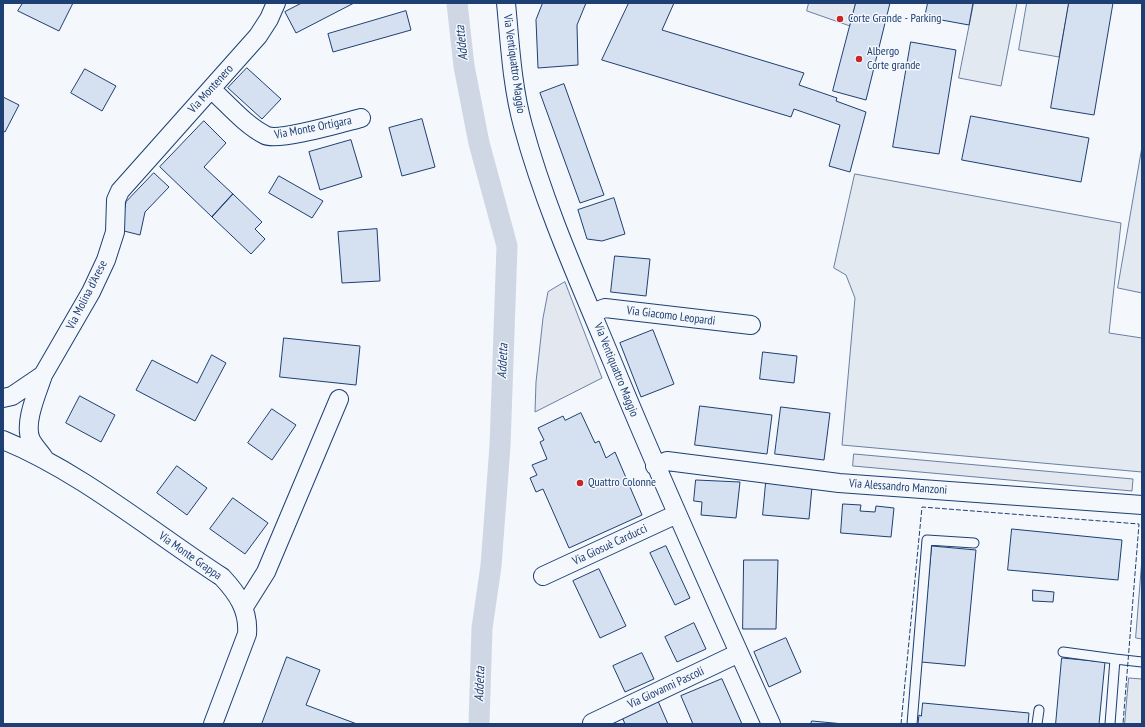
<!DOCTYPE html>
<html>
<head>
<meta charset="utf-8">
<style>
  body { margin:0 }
  #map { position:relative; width:1145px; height:727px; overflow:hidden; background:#f4f7fb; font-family:"PT Sans Narrow",sans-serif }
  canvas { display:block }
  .frame { position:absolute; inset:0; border:4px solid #1d3f73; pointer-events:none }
</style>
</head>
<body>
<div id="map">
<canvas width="1145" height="727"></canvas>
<div class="frame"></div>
</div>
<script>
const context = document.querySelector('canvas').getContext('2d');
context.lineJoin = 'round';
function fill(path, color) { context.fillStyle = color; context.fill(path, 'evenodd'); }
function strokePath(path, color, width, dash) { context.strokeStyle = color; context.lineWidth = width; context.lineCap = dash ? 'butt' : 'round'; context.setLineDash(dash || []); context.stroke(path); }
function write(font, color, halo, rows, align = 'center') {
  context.font = font + ' "PT Sans Narrow",sans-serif'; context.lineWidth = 3; context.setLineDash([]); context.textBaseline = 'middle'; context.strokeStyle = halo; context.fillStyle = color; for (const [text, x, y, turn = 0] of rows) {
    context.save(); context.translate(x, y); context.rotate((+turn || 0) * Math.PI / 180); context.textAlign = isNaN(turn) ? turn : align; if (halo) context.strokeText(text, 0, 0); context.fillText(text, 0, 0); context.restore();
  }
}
const green = new Path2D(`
  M974,3H1017L1001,86L959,78Z
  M1027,3H1069L1059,57L1019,50Z
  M1142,147V293L1118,288Z
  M855,174L1121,223L1109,333L1142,338V472L842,445L855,298L846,275L834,268Z`);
fill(green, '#e3e9f0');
strokePath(green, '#687fa3', 1);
const parking = new Path2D(`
  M809,3H856L850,26L807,11Z
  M565,282L602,378L535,412L536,382L543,318L548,292Z
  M854,454L1133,479L1132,491L853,466Z
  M1142,559V639L1136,638Z
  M1129,678L1142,679V724H1125Z`);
fill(parking, '#e3e8f0');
strokePath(parking, '#687fa3', 1);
strokePath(new Path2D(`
  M457,3L464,66L479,143L507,246L500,446L491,566L482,628L479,724`), '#cfd7e4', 21);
const building = new Path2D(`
  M23,3H73L59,31L18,11Z
  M302,3H354L296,33L285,12Z
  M543,3H586L577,25L578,65L538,68L536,20Z
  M629,3H674L662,30L804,73L799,85L837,98L836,101L866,112L850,172L829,166L840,125L794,109L791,117L602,60Z
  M856,3H890L866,100L833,91Z
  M928,3H973L969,25L925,17Z
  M1069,3H1113L1094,115L1051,108Z
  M406,11L411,30L333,52L328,34Z
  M911,42L956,50L939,154L893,147Z
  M247,68L281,99L262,119L228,88Z
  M85,69L116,86L102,111L71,93Z
  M564,84L604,195L580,203L540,93Z
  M3,97L19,105L5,132L3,131Z
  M971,116L1089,138L1081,182L962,160Z
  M422,119L435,167L402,176L389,128Z
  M204,121L226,143L204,167L233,194L212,217L160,167Z
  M351,140L362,177L320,190L309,152Z
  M154,173L169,187L145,212L140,235L120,230L126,202Z
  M279,176L323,201L312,218L269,193Z
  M233,194L262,222L255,229L265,239L251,254L212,217Z
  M614,198L625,234L602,241L587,239L578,210Z
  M377,229L380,281L342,283L338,232Z
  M615,256L650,259L646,296L611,292Z
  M653,330L674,384L641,397L620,343Z
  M284,338L360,346L356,385L280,377Z
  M763,352L797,356L794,383L760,379Z
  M212,355L226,363L195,421L136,390L152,360L197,383Z
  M80,396L115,415L101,442L66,423Z
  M700,406L772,415L767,454L695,445Z
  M781,407L830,413L824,460L775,454Z
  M272,409L296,425L272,460L248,443Z
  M581,413L595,443L599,441L606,458L615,452L642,515L569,548L543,489L536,492L530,478L537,475L532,465L547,459L540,442L544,440L538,428L563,416L565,420Z
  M177,466L207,488L187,515L157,493Z
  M696,480L740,482L736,518L701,515L702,502L694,501Z
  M766,483L812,487L809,519L763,515Z
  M233,498L268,523L245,554L210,529Z
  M843,504L861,505L860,511L875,512L876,506L894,508L891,537L841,533Z
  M1012,529L1122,540L1118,580L1008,570Z
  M666,546L690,598L675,605L650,553Z
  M932,546L976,550L965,666L921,662Z
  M744,560H778L776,629H743Z
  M599,569L626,626L600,638L573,581Z
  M1033,590L1054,592L1053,602L1033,601Z
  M694,623L706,649L677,662L665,637Z
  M786,638L801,672L769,687L754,652Z
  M642,653L654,679L625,692L613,666Z
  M287,657L320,670L306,705L357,724H262Z
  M1062,658L1105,662L1099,724H1056Z
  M722,679L742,724H693L681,696Z
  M658,701L668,724H625L622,717Z
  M923,703L1029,713L1028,724H918L919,715L921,716Z
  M812,721L844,724H811Z`);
fill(building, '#d5e0f0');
strokePath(building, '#1d3f73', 1);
const lane = new Path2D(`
  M1063,652L1115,659
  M912,724L927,540L974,543
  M1037,724L1039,710
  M1110,724L1115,659L1142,662`);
const street = new Path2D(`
  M506,3C510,44 512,86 523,126C545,207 580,284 612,361C662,483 717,604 771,724
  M211,89C228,104 245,125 265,135C277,142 345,122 361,118
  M592,313L605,308L751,325
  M43,375C38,391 23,423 31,440C34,446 40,452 44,458
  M3,398L12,396L43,375L91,292L106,260L115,232L116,200L120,191L258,36L269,19L276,3
  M3,440C81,472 151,531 222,577C237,593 249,610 247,634L213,724
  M655,466L667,461L839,483L1142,505
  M543,576L677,514
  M244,607L266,572L339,399
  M592,723L739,653`);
strokePath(lane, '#1d3f73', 11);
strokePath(street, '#1d3f73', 20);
strokePath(lane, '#f4f7fb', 9);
strokePath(street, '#f4f7fb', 18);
strokePath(new Path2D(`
  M901,724L922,507L1139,524L1123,724`), '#1d3f73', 1, [5, 2]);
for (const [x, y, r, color] of [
  [840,19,4,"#c62828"],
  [859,59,4,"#c62828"],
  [580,483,4,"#c62828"]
]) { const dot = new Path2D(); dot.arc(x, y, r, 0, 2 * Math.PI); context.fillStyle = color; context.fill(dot); strokePath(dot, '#f4f7fb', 1.5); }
write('12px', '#1d3f73', '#f4f7fb', [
  ["Corte Grande - Parking",848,19],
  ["Albergo",867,52],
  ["Corte grande",867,66],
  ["Quattro Colonne",588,483]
], 'left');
write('12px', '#1d3f73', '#f4f7fb', [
  ["Via Ventiquattro Maggio",514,64,82],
  ["Via Montenero",211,89,-48],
  ["Via Monte Ortigara",313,128,-11],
  ["Via Molina d'Arese",87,295,-63],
  ["Via Giacomo Leopardi",671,316,7],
  ["Via Ventiquattro Maggio",616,370,68],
  ["Via Alessandro Manzoni",898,487,4],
  ["Via Giosuè Carducci",610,545,-25],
  ["Via Monte Grappa",190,556,35],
  ["Via Giovanni Pascoli",666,688,-25]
]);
write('italic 13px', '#1d3f73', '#f4f7fb', [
  ["Addetta",462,43,-96],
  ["Addetta",503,361,-88],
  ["Addetta",480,684,-88]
]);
</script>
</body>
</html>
